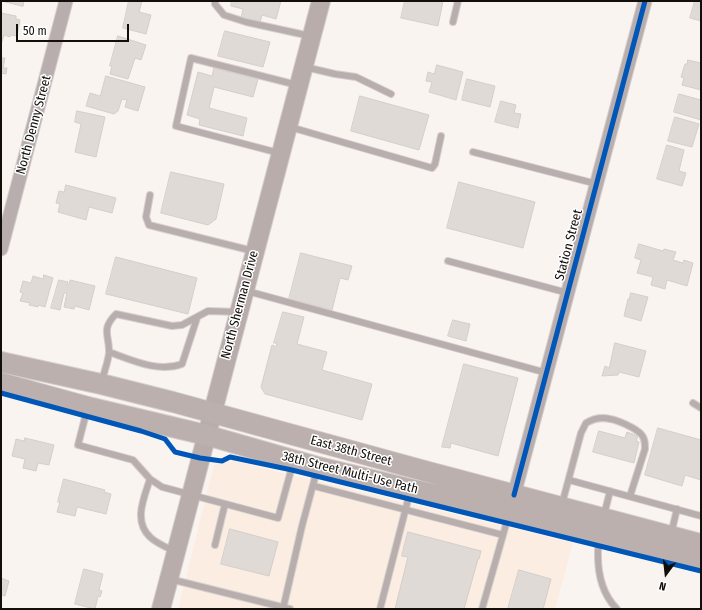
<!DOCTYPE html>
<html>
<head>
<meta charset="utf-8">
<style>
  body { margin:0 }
  #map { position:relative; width:702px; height:610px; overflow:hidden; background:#faf4f0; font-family:"Fira Sans Condensed",sans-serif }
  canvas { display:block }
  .frame { position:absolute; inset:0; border:2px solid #120e0a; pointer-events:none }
  .north { position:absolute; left:646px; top:554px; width:40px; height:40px; -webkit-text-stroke:3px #fff; paint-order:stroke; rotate:195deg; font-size:11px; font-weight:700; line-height:16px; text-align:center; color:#120e0a }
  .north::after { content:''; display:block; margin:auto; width:14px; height:18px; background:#120e0a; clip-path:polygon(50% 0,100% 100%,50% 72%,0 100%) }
  .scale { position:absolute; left:16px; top:24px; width:113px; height:18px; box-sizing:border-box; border:2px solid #120e0a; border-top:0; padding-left:5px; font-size:12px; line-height:14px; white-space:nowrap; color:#120e0a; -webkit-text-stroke:3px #fff; paint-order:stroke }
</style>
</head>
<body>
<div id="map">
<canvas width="702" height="610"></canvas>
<div class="frame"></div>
<div class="north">N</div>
<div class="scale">50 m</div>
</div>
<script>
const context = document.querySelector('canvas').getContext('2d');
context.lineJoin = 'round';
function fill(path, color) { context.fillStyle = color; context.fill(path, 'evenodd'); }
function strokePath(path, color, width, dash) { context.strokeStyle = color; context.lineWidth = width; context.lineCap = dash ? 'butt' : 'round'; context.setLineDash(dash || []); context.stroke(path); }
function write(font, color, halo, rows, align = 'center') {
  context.font = font + ' "Fira Sans Condensed",sans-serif'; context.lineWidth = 3; context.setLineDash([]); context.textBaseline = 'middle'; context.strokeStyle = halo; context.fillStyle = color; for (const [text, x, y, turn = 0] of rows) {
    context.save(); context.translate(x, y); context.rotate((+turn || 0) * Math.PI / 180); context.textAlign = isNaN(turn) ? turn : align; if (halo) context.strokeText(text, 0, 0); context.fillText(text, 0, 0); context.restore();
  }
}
fill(new Path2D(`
  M234,461L573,543L555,609H178L214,465Z`), '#fbede2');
const building = new Path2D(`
  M2,1H24L23,6Z
  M129,1H142L139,12L151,15L146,34L123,28Z
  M232,1H281L276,19L262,15L260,23L241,18L243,9L231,6Z
  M405,1H443L438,26L401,18Z
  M695,1H701V21L690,18Z
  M1,13L16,16V19L20,20L17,36L11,35L10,37L4,35L1,45Z
  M225,31L270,42L263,67L218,56Z
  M118,36L146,45L141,60L135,58L128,79L110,74L112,66H110Z
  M1,58H5L3,68H7L6,74L1,73Z
  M688,60L701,63V90L682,85L684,78L681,77L685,64H687Z
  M437,65L463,72L456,100L429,92L432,82L426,81L428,72L434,74Z
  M214,68L258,79L253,97L214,87L209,108L247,118L243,136L199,125L200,119L187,115L198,72L212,76Z
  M106,76L145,87L138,111L125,107L127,100L122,99L118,111L114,114L86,106L90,93L100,96Z
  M467,79L495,86L490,107L462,100Z
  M679,94L701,100V120L674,112Z
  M360,96L429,115L419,150L351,131Z
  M501,101L516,105L514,113L521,114L518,128L495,122Z
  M77,111L105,117L96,157L75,152L81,124L75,122Z
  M675,117L699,124L692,147L668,141Z
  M667,145L684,150L679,171L686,173L682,186L657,179Z
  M171,172L224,184L216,219L208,225L161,213Z
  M459,182L535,202L523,248L447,228Z
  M66,185L116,198L112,213L89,207L86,220L58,212L60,204L56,203L59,191L64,192Z
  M639,244L663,251L664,249L676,252L673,260L683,263L684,260L693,263L687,286L667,280L665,289L651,285L653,277L637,273L641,260L635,258Z
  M301,253L352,266L348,280L340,278L332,310L289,299Z
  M116,257L197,278L188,314L106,294Z
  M44,275L53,278L45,307L38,305V307L29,305L30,303L20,301L23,293L20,292L23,281L31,283L33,276L43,279Z
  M59,280L68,282L67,285H69L70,280L95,286L89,310L75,306L74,309L64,307L67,293H64L60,310L51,308Z
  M631,293L648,297L641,321L624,316L628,299H629Z
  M283,312L304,317L297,344L327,352L322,370L372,384L362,420L265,394L261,387L272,345L276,347L277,343H274Z
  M453,320L470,324L466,341L448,336Z
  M615,343L646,351L639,377L619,372L618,375L602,376L605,366L609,368Z
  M464,364L518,378L498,456L451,443L450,448L442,447Z
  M658,428L701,440V480L685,475L682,486L645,475Z
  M599,431L625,438L627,432L638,436L636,441L639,442L634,463L593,452Z
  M25,438L54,445L49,465L38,463L36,471L23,468L25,459L12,456L16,439L24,441Z
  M64,479L105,490L104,492L111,494L106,514L77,507L75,516L57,512L60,502H58Z
  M230,529L278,542L269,576L221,564Z
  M408,532L481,551L479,559H478L464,609H395L408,557L402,556Z
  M84,569L103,574L99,590L102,591L100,597L98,596L95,609L75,604Z
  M519,570L551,579L543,609H508Z
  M1,578L9,581L5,596L1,595Z`);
fill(building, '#e0dad7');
strokePath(building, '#d4cecb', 1);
const lane = new Path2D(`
  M215,1V4L224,15L246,22L310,36
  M453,22L458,1
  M305,67L335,74L356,77L391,94
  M290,127L432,168L435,164L441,136
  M473,152L597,184
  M279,153L176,126L191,58L297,85
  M150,195L146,217L149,225L253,251
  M448,261L568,293
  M247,291L547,373
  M109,352C132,360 158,373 182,364L197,318
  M102,381C104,372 108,362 109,353C110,336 100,330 116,314L172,326L182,325L208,311L237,312
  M693,403L701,408
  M87,410L78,445L133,460L150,479L162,487L278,518L293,463
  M150,479C144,498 133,521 150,537C156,543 166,547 174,551
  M569,480L701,516
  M314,486L503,535
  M562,504L581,433L586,423C593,419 602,417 610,419C618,420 635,428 641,434C645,438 645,443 645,449L630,496
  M604,515L610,491
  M671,534L677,509
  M599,537C596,563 598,590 617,609
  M215,545L225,504
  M170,579L290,609
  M283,609L302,526L317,470
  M380,609L410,492
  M482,609L509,514`);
const street = new Path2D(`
  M1,249L66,1
  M514,495L645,1`);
const secondary = new Path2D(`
  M161,609L321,1`);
const primary = new Path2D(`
  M1,362L101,384L173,402L425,471L701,544
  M1,383L88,407L206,435L318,467L410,489L510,511L701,562`);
strokePath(lane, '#d4cfcc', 8);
strokePath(street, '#d4cfcc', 15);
strokePath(secondary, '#d4cfcc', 20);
strokePath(primary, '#d4cfcc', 22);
strokePath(lane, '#b9aeae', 6);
strokePath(street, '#b9aeae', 13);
strokePath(secondary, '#b9adac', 18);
strokePath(primary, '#bcb0af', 20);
strokePath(new Path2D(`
  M1,393L141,431L165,439L175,452L200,458L222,461L230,457L292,470L701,571
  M514,495L645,1`), '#0057b8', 5);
write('13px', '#120e0a', '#fff', [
  ["North Denny Street",34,125,-75],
  ["Station Street",569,245,-75],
  ["North Sherman Drive",240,305,-75],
  ["East 38th Street",351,451,15],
  ["38th Street Multi-Use Path",350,473,14]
]);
</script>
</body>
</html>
